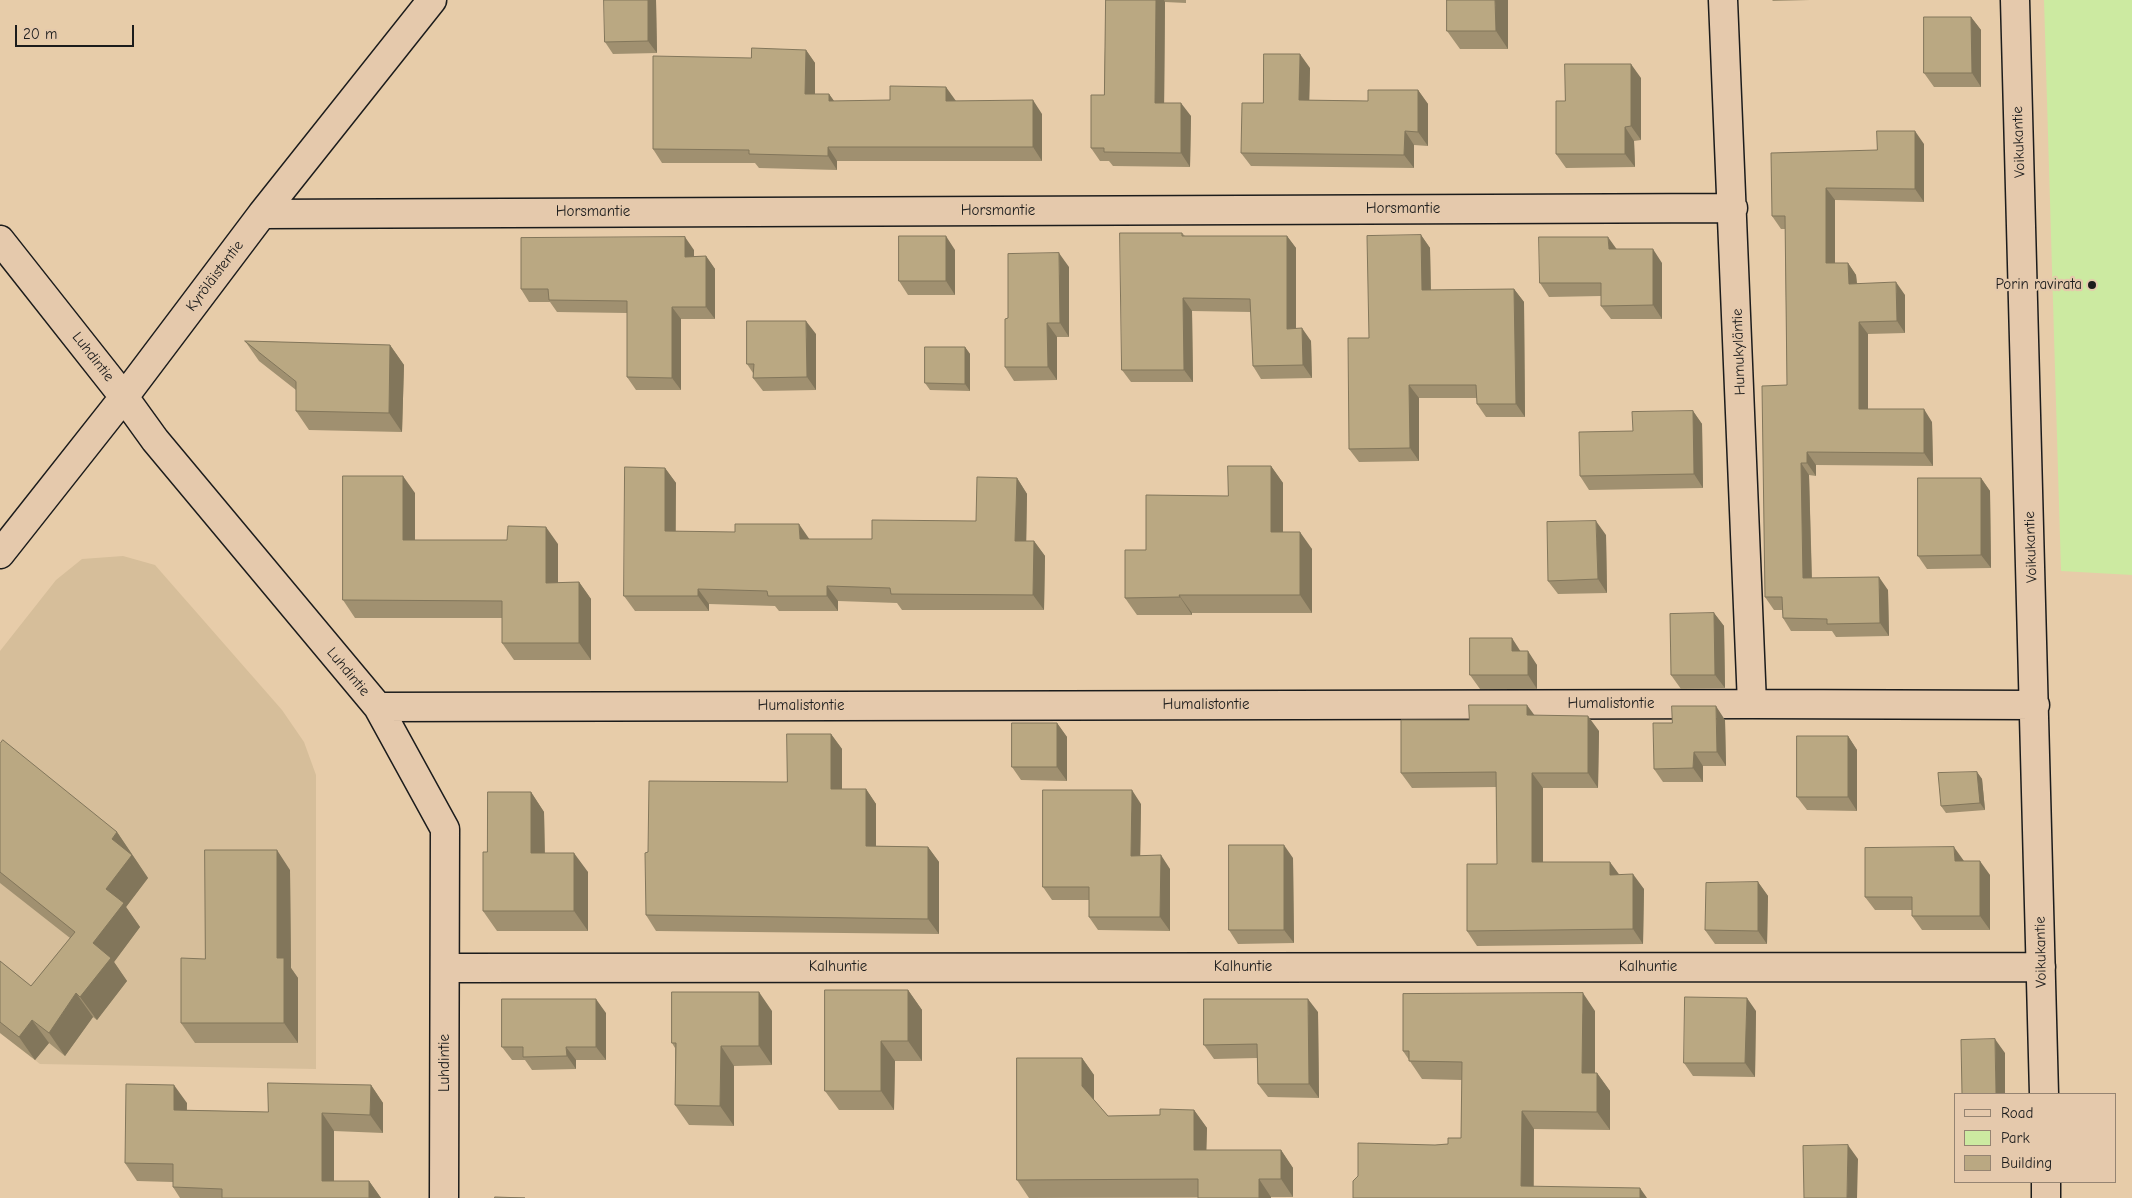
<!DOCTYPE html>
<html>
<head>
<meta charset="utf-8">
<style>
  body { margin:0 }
  #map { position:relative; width:2132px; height:1198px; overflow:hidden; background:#e7cca9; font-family:"Comic Neue",sans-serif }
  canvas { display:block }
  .legend { position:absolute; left:1954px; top:1093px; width:162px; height:90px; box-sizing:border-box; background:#e5c9ac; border:1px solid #958472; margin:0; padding:6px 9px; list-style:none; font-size:15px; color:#1c1c1c }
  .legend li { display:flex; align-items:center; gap:10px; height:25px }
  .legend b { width:25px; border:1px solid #958472 }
  .scale { position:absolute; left:15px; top:25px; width:119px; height:22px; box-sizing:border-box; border:2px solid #1c1c1c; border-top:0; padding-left:6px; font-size:15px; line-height:18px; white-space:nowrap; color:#1c1c1c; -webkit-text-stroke:4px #e5c9ac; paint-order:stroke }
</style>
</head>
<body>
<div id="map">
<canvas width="2132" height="1198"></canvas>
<ul class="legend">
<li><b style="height:6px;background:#e5c9ac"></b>Road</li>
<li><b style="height:14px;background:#cceaa1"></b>Park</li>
<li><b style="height:14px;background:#baa882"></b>Building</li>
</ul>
<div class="scale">20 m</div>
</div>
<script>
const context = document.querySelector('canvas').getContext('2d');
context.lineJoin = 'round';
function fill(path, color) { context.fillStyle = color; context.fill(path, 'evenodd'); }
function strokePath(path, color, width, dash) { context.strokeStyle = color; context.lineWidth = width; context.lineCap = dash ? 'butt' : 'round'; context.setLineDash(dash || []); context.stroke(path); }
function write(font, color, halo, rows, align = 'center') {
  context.font = font + ' "Comic Neue",sans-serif'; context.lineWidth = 4.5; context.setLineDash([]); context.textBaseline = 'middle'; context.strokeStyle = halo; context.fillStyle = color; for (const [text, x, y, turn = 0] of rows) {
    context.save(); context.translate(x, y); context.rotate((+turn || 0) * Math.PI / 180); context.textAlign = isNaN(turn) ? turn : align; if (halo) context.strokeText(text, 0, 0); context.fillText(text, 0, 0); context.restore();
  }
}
fill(new Path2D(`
  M123,556L155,565L282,710L304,742L316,775V1069L40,1064L0,1033V651L56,580L82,559Z`), '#d6be9a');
fill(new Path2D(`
  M2044,0H2132V575L2061,571Z`), '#cceaa1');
const minor = new Path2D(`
  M1723,0L1752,704
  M2015,0L2044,1094
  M262,214L1733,208
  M0,240L124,397L155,440L378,707L445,829L444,1198
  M0,554L124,397L262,214L432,0
  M378,707L1752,704L2035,705
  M445,968L2041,967
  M2046,1182V1198`);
strokePath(minor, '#1c1c1c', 31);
strokePath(minor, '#e5c9ac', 28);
fill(new Path2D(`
  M656,0L657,53L613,54L605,42Z
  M1106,0H1186V3L1165,2L1164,103L1191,116L1190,167L1113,166L1109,161H1100L1091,148L1104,95Z
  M1508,0V49H1460L1447,31Z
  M1772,0H1810L1773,1Z
  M1971,17L1981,30V87H1934L1924,73Z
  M806,50L815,63V94H829L834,101H956L1042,114V161H837V170L759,168L755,163H662L653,149L751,58Z
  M1310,68L1309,100L1368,101L1418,90L1428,104V146L1414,145V168L1251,166L1241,153L1263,103Z
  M1641,78V140L1634,141L1635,167L1566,168L1556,154L1565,101Z
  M1924,144V202L1835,200V263H1848L1856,275L1857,283L1905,295V333L1868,334V409L1932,422L1933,466L1816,465V476L1809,475L1812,578L1888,590L1889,636L1836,637L1832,631H1791L1783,618L1782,610H1774L1765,597L1787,385L1785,229H1781L1772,216L1877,150Z
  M1182,233L1185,236H1287L1296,248V328L1311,341L1312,378L1261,379L1253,366L1251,312L1192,311L1193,382H1131L1122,370Z
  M1421,235L1430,248L1431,290L1514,289L1524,302L1525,417H1486L1477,404V398H1419V461L1359,462L1349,449L1369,338Z
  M1617,249L1662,263V319H1611L1601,306V296L1549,297L1540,283Z
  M694,250V256H706L715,269V319H681V390H636L627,377V313L557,312L550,302H529L521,289Z
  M955,250V295H908L899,281Z
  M1069,267V337H1057V380L1014,381L1005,367L1008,318Z
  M816,334V390L763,391L753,378V373L747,364Z
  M245,341L390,345L404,365L402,432L309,430L296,411V390L259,361Z
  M965,347L970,354V391L930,390L925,383Z
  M1693,411L1702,424L1703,488L1589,490L1580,476L1633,431Z
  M1271,466L1283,483V532L1312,549V613H1192V615H1137L1125,598L1146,550L1228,496Z
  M665,468L676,483V531L809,539H872L976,521L1017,478L1027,494L1026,541H1034L1045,556L1044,610H902L897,603L838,601V611H779L775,606L709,604V611H635L624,596Z
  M1981,478L1990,491L1991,568L1927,569L1918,556Z
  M415,493V540L558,544V583L579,582L591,599V660H514L502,643V618H355L343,600Z
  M1606,535L1607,593L1558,594L1548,581Z
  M1714,613L1724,626L1725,688L1681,689L1671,675Z
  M1521,651L1537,665V689H1480L1470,675Z
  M1534,715L1599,731L1598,788H1543V862L1619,874L1644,889L1643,944L1477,946L1467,931L1497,864L1496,787L1412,788L1401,773L1469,720Z
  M1725,720L1726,766H1703V782H1663L1654,769Z
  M1057,723L1067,737V781L1021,780L1012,767Z
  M831,734L842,749V789H866L876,804V846L928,847L939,862V934L656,931L646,915L648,852L787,782Z
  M1848,736L1857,750V811L1807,810L1797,797Z
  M0,744L117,832L148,878L126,907L140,927L114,962L127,981L97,1020L93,1017L65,1056L49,1043L35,1060L0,1033V961L31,986L70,938L0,883Z
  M1977,772L1982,779L1985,810L1946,813L1941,806Z
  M531,792L544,812L545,853L588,872V931H497L483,911L487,852Z
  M1141,804L1140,856L1170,869V931L1098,930L1089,917V900H1052L1043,887Z
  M1293,858L1294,943L1238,944L1229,930Z
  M1964,861L1990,875V930H1922L1912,916V910H1875L1865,897Z
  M290,870L291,968L298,978V1043H195L181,1023Z
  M1758,882L1768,896L1767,944H1715L1705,930Z
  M908,990L922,1010V1061H895L894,1110H839L825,1091Z
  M772,1011V1065L734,1066V1126L689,1125L675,1105V1048L672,1043Z
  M1595,1011V1073H1597L1610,1091V1130L1534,1129V1187L1353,1198L1435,1145L1448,1144L1461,1138L1462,1080L1422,1079L1403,1051Z
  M1756,1011L1755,1077L1693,1076L1684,1063Z
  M1318,1012L1319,1098L1268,1097L1258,1084L1257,1058L1214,1059L1204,1045Z
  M606,1013V1060H576V1069L532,1070L525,1060H512L502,1047Z
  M1082,1058L1094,1075V1100L1108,1116L1160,1115L1194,1110L1207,1128L1206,1150H1281L1293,1168V1197L1029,1198L1017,1180Z
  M371,1085L383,1103V1133L334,1131V1181H369L381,1198H180L173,1187V1182L137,1181L125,1163L187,1103V1110L268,1112Z`), '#a09070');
fill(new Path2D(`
  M648,0H656L657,53L648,41Z
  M1156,0H1164L1165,2L1164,116L1155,103Z
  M1495,0H1508V49L1496,31Z
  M1971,17L1981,30V87L1972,73Z
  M806,50L815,63V107L805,94Z
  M1300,54L1310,68L1309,113L1299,100Z
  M1631,64L1641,78V140L1631,126Z
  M946,87L956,101H946Z
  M1418,90L1428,104V146L1418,132Z
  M829,94L839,108L829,101Z
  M1033,100L1042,114V161L1033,147Z
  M1181,103L1191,116L1190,167L1181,153Z
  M1625,127L1634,141L1635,167L1625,154Z
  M1405,131L1414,145V168L1404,155Z
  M1915,131L1924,144V202L1915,189Z
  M828,147L837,161V170L828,156Z
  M1826,188L1835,200V276L1826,263Z
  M1421,235L1430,248L1431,303L1422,290Z
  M946,236L955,250V295L946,281Z
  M1287,236L1296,248V341L1287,329Z
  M685,237L694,250V269L685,257Z
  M1608,237L1618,251L1609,249Z
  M1653,249L1662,263V319L1653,305Z
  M1059,253L1069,267V337L1060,323Z
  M706,256L715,269V319L706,307Z
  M1848,263L1856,275L1858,296L1849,284Z
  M1896,282L1905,295V333L1897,321Z
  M1514,289L1524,302L1525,417L1516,404Z
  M1183,298L1192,311L1193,382L1184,370Z
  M672,307L681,319V390L672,378Z
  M806,321L816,334V390L807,377Z
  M1859,322L1868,334V421L1859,409Z
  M1047,323L1057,337V380L1048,367Z
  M1302,328L1311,341L1312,378L1303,365Z
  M390,345L404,365L402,432L389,413Z
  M965,347L970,354V391L965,384Z
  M1409,385L1419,398V461L1410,448Z
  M1924,409L1932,422L1933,466L1924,453Z
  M1693,411L1702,424L1703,488L1694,474Z
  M1807,452L1816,465V476L1807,463Z
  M1801,463L1809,475L1812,591L1803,578Z
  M1271,466L1283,483V549L1271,532Z
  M665,468L676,483L675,546L665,531Z
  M403,476L415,493V557L403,540Z
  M1017,478L1027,494L1026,556L1015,541Z
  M1981,478L1990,491L1991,568L1981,555Z
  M1596,521L1606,535L1607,593L1598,579Z
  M799,524L810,540L800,539Z
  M546,527L558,544V600L546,583Z
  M1300,532L1312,549V613L1300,595Z
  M1034,541L1045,556L1044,610L1033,595Z
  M1879,577L1888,590L1889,636L1880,623Z
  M579,582L591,599V660L579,643Z
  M827,586L838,601V611L827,596Z
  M698,589L709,604V611L698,596Z
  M1179,595L1192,613V615L1180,597Z
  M1714,613L1724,626L1725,688L1715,675Z
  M1512,638L1521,652L1512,651Z
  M1528,651L1537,665V689L1528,675Z
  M1527,705L1538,720L1527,715Z
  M1716,706L1725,720L1726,766L1717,752Z
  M1588,716L1599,731L1598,788L1588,773Z
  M1057,723L1067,737V781L1057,767Z
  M831,734L842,749V804L831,789Z
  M1848,736L1857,750V811L1848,797Z
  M1694,752L1703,766V782L1693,768Z
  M1977,772L1982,779L1985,810L1980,803Z
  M1532,773L1543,788V877L1532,862Z
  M866,789L876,804V862L866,846Z
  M1132,790L1141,804L1140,869L1131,856Z
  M531,792L544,812L545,873L531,853Z
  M117,832L148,878L126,907L140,927L114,962L127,981L97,1020L80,997L106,889L112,839Z
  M1284,845L1293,858L1294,943L1284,930Z
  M928,847L939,862V934L928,919Z
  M1954,847L1964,861H1955Z
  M277,850L290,870L291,968L298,978V1043L284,1023L277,958Z
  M574,853L588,872V931L574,911Z
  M1161,855L1170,869V931L1160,917Z
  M1980,861L1990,875V930L1980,916Z
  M1610,862L1621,877L1610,875Z
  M1633,874L1644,889L1643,944L1633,929Z
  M1758,882L1768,896L1767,944L1758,931Z
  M908,990L922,1010V1061L908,1041Z
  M759,992L772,1011V1065L759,1046Z
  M76,993L93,1017L65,1056L49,1033Z
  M1583,993L1595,1011V1091L1582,1073Z
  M1747,998L1756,1011L1755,1077L1745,1063Z
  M596,999L606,1013V1060L596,1047Z
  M1308,999L1318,1012L1319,1098L1309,1084Z
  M32,1020L49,1043L35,1060L19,1037Z
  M1995,1039L2005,1053V1094H1996Z
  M881,1041L895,1061L894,1110L881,1091Z
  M721,1046L734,1066V1126L720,1106Z
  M566,1047L576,1060V1069L567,1056Z
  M1082,1058L1094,1075V1104L1082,1086Z
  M1597,1073L1610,1091V1130L1597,1112Z
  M174,1085L187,1103L186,1127L174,1110Z
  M371,1085L383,1103V1133L370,1115Z
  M1194,1110L1207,1128L1206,1167L1194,1150Z
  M1522,1111L1534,1129L1533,1198L1521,1186Z
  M322,1113L334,1131V1198L322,1181Z
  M1848,1145L1858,1159L1857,1198H1847Z
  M1281,1150L1293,1168V1197L1281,1179Z
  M1259,1179L1271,1197V1198H1259Z
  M369,1181L381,1198H369Z
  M1640,1188L1647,1198H1640Z`), '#82765b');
const building = new Path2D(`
  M604,0H648V41L605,42Z
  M1106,0H1156L1155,103H1181V153L1104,152V148H1091V95H1104Z
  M1447,0H1495L1496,31H1447Z
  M1924,17H1971L1972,73H1924Z
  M752,48L806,50L805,94H829V101L890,100V86L946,87V101L1033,100V147H828V156L749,154V150L653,149V56L751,58Z
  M1264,54H1300L1299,100L1368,101V90H1418V132L1405,131L1404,155L1241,153L1242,103H1263Z
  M1565,64H1631V126L1625,127V154H1556V101H1565Z
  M1877,131H1915V189L1826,188V263H1848L1849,284L1896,282L1897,321L1859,322V409H1924V453L1807,452V463H1801L1803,578L1879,577L1880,623L1827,624V619L1783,618L1782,597H1765L1762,386L1787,385L1785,216H1772L1771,153L1877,150Z
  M1120,233H1182V236H1287V329L1302,328L1303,365L1253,366L1250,299L1183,298L1184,370H1122Z
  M1421,235L1422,290L1514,289L1516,404H1477L1476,385H1409L1410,448L1349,449L1348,338H1369L1367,236Z
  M899,236H946V281H899Z
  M685,237V257L706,256V307H672V378L627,377V301L549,300L548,289H521V238Z
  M1539,237H1608L1609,249H1653V305L1601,306V283H1540Z
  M1059,253L1060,323H1047L1048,367H1005V319L1008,318V254Z
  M747,321H806L807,377L753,378L754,364H747Z
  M245,341L390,345L389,413L296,411V382Z
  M925,347H965V384L925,383Z
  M1693,411L1694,474L1580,476L1579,432L1633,431L1632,412Z
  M1228,466H1271V532H1300V595H1179L1180,597L1125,598V550H1146V495L1228,496Z
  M625,467L665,468V531L735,532V524H799L800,539H872V520L976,521L977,477L1017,478L1015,541H1034L1033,595L891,594L890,588L827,586V596H768L767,591L698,589V596H624Z
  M343,476H403V540H507L508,526L546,527V583L579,582V643H502V601L343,600Z
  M1918,478H1981V555L1918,556Z
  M1596,521L1598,579L1548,581L1547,522Z
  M1714,613L1715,675H1671L1670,614Z
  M1470,638H1512V651H1528V675H1470Z
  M1469,705H1527V715L1588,716V773H1532V862H1610V875L1633,874V929L1467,931V864H1497L1496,772L1401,773V720H1469Z
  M1672,706H1716L1717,752H1694L1693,768L1654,769L1653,723H1672Z
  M1012,723H1057V767H1012Z
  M787,734H831V789H866V846L928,847V919L646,915L645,853L648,852L649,781L787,782Z
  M1797,736H1848V797H1797Z
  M3,740L117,832L112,839L132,855L106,889L124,903L93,943L111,958L80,997L76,993L49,1033L32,1020L19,1037L0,1022V961L31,986L75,932L0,872V744Z
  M1977,772L1980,803L1941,806L1938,773Z
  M1043,790H1132L1131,856L1161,855L1160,917H1089V887H1043Z
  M488,792H531V853H574V911H483V852H487Z
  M1229,845H1284V930H1229Z
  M1954,847L1955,861H1980V916H1912V897H1865V848Z
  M205,850H277V958H284V1023H181V958L205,959Z
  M1758,882V931L1705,930L1706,883Z
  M825,990H908V1041H881V1091H825Z
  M672,992H759V1046H721L720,1106L675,1105L676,1043H672Z
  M1583,993L1582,1073H1597V1112L1522,1111L1521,1186L1640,1188V1198H1353V1181L1358,1176V1143L1435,1145L1448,1144V1138H1461L1462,1062L1409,1061V1051H1403V994Z
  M1685,997L1747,998L1745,1063H1684Z
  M502,999H596V1047H566L567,1056L523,1057V1047H502Z
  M1204,999H1308L1309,1084H1258L1257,1044L1204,1045Z
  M1995,1039L1996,1094H1962L1961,1040Z
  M1017,1058H1082V1086L1108,1116L1160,1115V1109L1194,1110V1150H1281V1179H1259V1198H1198V1179L1017,1180Z
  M268,1083L371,1085L370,1115L322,1113V1181H369V1198H222V1189L173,1187V1164L125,1163L126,1084L174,1085V1110L268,1112Z
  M1848,1145L1847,1198H1804L1803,1146Z
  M495,1197L525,1198H495Z`);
fill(building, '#baa882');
strokePath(building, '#82765b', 1);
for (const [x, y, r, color] of [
  [2092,285,5,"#1c1c1c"]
]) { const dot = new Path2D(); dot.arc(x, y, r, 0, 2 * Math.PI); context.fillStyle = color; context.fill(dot); strokePath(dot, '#e5c9ac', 2); }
write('15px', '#1c1c1c', '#e5c9ac', [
  ["Voikukantie",2019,142,-92],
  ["Horsmantie",1403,209],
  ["Horsmantie",998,211],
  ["Horsmantie",593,212],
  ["Kyröläistentie",215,276,-53],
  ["Humukyläntie",1739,352,-92],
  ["Luhdintie",93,357,52],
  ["Voikukantie",2031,547,-92],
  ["Luhdintie",348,672,50],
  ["Humalistontie",1611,704],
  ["Humalistontie",1206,705],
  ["Humalistontie",801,706],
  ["Voikukantie",2041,952,-91],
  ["Kalhuntie",838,967],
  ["Kalhuntie",1243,967],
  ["Kalhuntie",1648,967],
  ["Luhdintie",445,1063,-90]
]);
write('15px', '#1c1c1c', '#e5c9ac', [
  ["Porin ravirata",2082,285]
], 'right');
</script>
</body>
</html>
